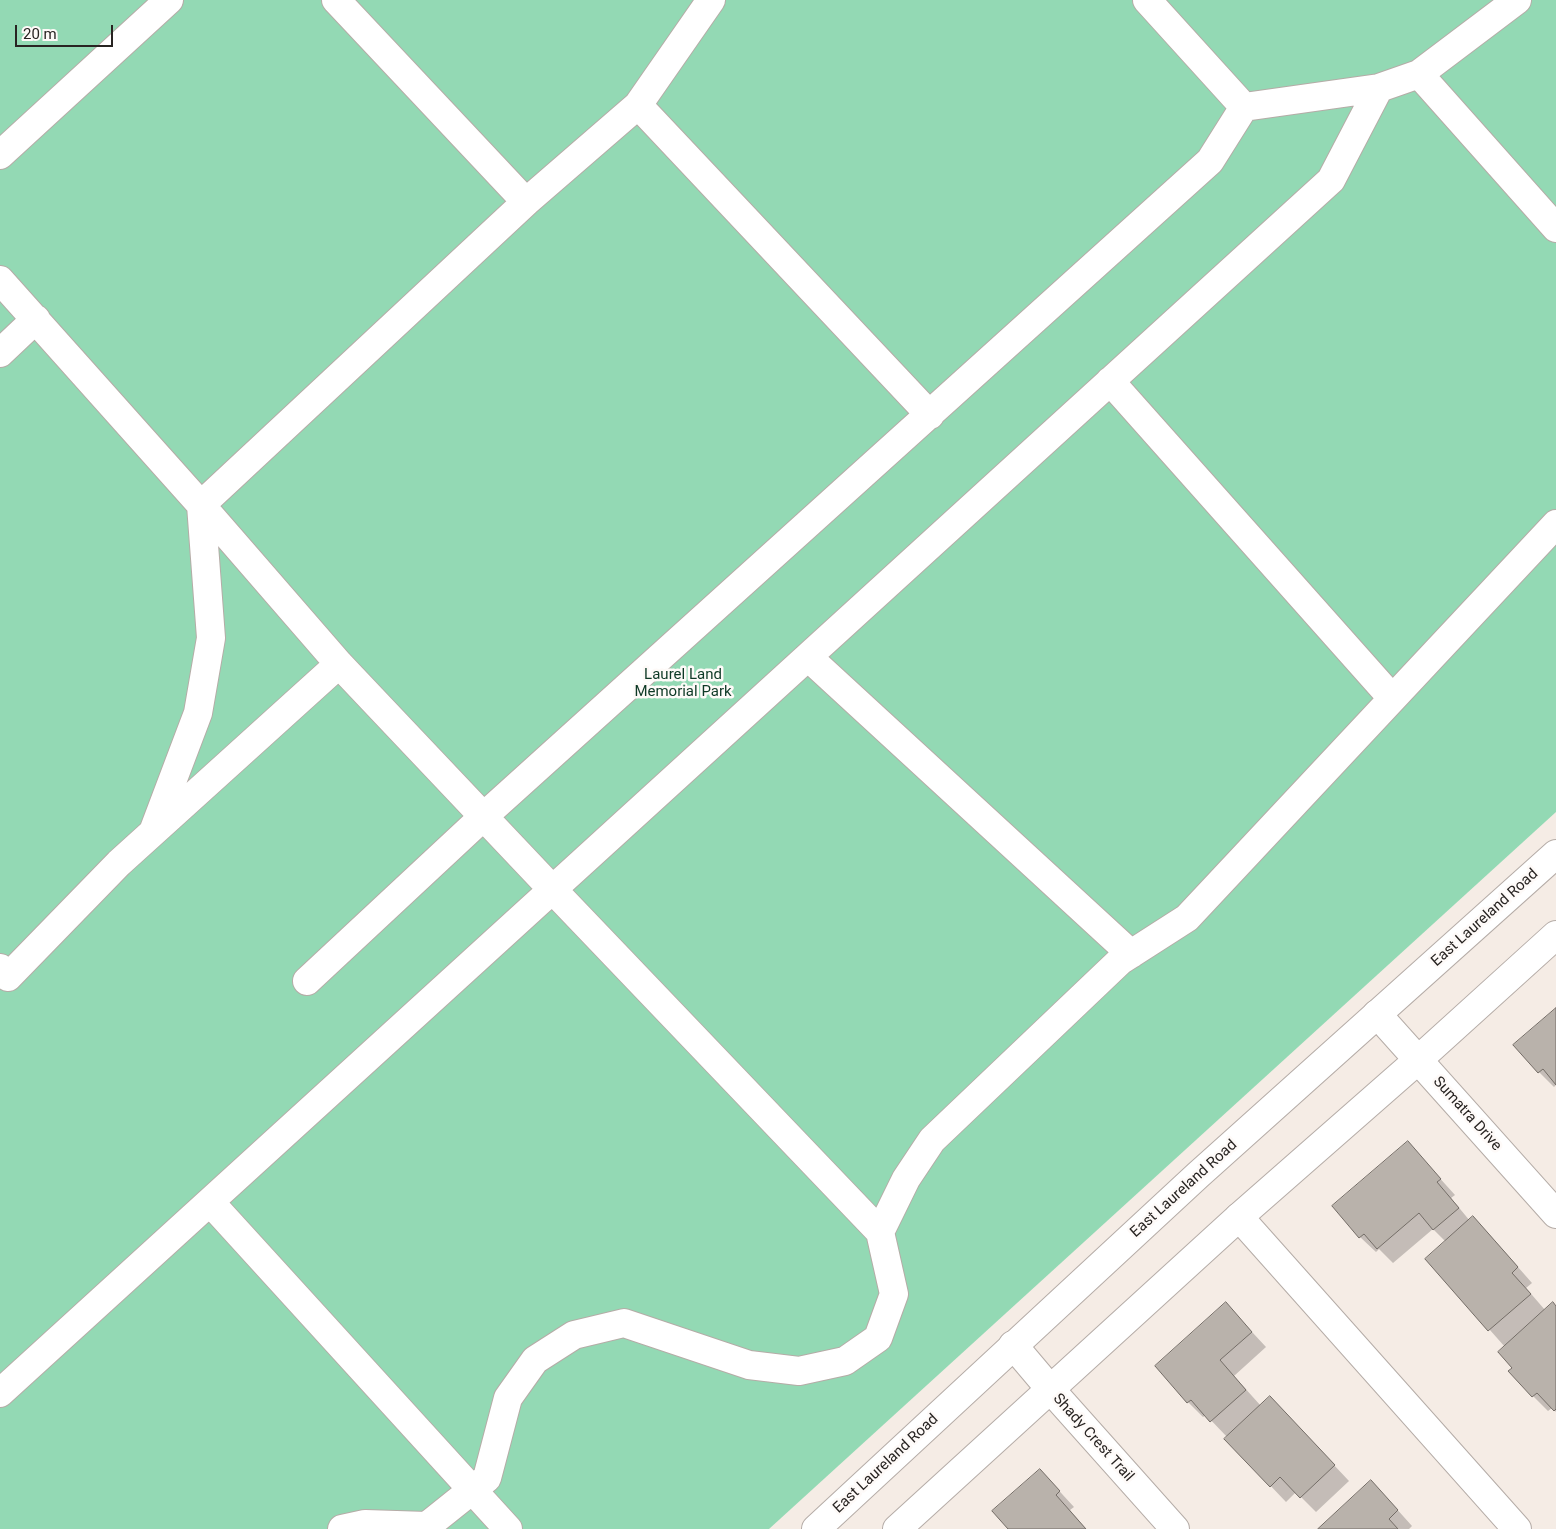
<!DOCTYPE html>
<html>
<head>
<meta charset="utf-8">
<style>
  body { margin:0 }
  #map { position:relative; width:1556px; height:1529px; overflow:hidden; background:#f5ece5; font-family:Roboto,sans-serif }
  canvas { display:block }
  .scale { position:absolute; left:15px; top:25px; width:98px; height:22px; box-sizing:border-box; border:2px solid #282422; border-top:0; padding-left:6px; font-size:15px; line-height:18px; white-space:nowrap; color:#282422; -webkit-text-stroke:4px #fefaf8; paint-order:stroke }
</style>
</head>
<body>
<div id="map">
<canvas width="1556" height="1529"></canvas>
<div class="scale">20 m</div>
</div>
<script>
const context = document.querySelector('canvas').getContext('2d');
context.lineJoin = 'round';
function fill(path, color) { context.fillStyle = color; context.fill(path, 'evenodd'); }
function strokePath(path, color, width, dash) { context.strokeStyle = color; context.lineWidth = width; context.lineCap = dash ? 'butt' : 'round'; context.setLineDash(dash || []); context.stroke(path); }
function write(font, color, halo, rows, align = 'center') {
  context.font = font + ' Roboto,sans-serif'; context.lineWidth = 5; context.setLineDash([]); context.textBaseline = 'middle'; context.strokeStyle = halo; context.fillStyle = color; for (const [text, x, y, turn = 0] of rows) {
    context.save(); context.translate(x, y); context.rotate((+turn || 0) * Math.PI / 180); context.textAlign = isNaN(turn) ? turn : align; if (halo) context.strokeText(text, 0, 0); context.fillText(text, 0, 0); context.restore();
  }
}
fill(new Path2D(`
  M0,0H1556V812L769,1529H0Z`), '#93d9b4');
fill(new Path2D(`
  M1556,1010V1085L1554,1087L1539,1072Z
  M1408,1143L1455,1195L1451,1198L1470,1221L1473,1218L1488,1233L1532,1283L1526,1288L1545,1310L1556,1307V1412L1552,1408L1548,1411L1533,1396L1514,1368L1505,1347L1427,1259L1446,1242L1433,1229L1393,1263L1379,1249L1376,1252L1360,1237Z
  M1226,1304L1266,1347L1234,1376L1261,1406L1285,1413L1349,1481L1316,1512L1296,1492L1286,1502L1226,1439L1228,1438L1206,1415L1203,1417L1188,1402Z
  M1040,1470L1074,1507L1070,1510L1086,1529H1009Z
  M1386,1497L1412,1526L1409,1529H1320Z`), '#0003');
const building = new Path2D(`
  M1556,1008V1085L1543,1069L1538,1073L1513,1045Z
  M1408,1141L1441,1179L1437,1182L1459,1208L1433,1230L1419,1213L1377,1249L1364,1234L1359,1238L1332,1206Z
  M1473,1216L1518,1267L1512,1273L1531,1294L1488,1331L1425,1259Z
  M1226,1302L1252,1332L1220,1360L1246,1390L1210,1422L1191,1400L1187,1403L1155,1366Z
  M1553,1302L1556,1306V1409L1554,1411L1537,1393L1532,1397L1508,1371L1512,1368L1498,1352Z
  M1270,1396L1335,1465L1300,1498L1280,1477L1270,1487L1224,1439Z
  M1040,1469L1060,1491L1056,1495L1086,1529H1008L992,1511Z
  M1371,1480L1398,1510L1389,1519L1398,1529H1318Z`);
fill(building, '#b9b2ab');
strokePath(building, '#736c66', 1);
const minor = new Path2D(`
  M336,0L526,202
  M1147,0L1244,107L1379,88
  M1419,74L1556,228
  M638,105L930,415
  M0,155L169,0
  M0,280L201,505L339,664L553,890L880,1232
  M0,353L36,319
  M1110,381L1392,698
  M808,657L1131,954
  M153,832L198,713L211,638L201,505L526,202L638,105L711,0
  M0,968L8,977L119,863L339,664
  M307,981L483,817L1210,161L1244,107
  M1377,1014L1556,1214
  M210,1202L508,1529
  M1239,1217L1517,1529
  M1013,1345L1051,1390L1175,1529
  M0,1393L1331,180L1379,88L1419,74L1517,0
  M342,1529L365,1524L427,1526L487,1478L508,1398L535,1360L574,1335L624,1323L749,1365L799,1371L845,1361L878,1338L894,1294L880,1232L906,1179L932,1140L1120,961L1187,918L1556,524`);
const major = new Path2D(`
  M816,1529L1198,1175L1556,854
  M897,1529L1239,1217L1418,1060L1556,935`);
strokePath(minor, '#b5aca7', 30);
strokePath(major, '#b5aca7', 30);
strokePath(minor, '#fff', 28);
strokePath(major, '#fff', 28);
write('15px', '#0e3926', '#fefaf8', [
  ["Laurel Land",683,675],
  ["Memorial Park",683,692]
]);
write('15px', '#282422', '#fefaf8', [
  ["East Laureland Road",1485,918,-42],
  ["Sumatra Drive",1467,1114,48],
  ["East Laureland Road",1184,1189,-42],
  ["Shady Crest Trail",1093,1438,48],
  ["East Laureland Road",886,1464,-43]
]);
</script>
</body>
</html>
